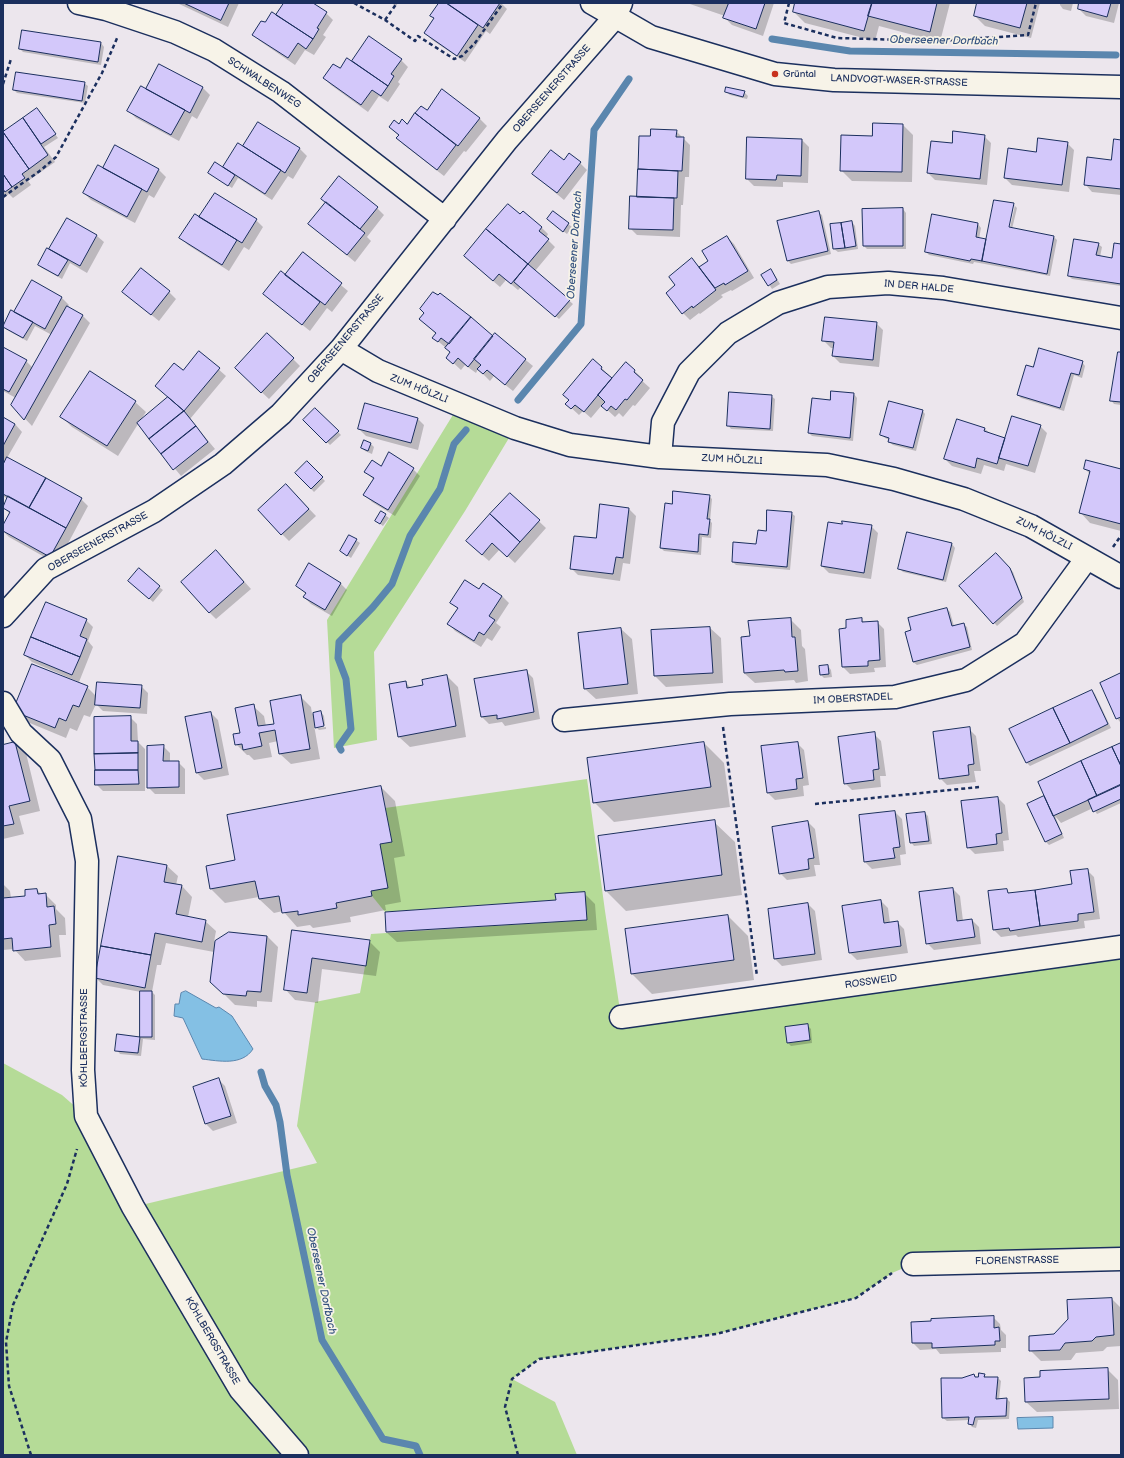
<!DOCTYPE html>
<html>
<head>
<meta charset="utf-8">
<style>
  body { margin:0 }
  #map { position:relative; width:1124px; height:1458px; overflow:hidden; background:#ece6ed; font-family:"Balsamiq Sans",sans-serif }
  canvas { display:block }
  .frame { position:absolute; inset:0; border:4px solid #1b2f5e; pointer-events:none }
</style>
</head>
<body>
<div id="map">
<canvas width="1124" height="1458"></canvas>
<div class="frame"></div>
</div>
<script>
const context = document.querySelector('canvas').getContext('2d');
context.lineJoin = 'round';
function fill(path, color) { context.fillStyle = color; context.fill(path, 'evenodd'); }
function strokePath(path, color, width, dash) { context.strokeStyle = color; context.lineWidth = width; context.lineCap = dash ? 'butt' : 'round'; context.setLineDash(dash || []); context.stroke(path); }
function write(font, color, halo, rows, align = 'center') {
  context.font = font + ' "Balsamiq Sans",sans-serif'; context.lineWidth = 3.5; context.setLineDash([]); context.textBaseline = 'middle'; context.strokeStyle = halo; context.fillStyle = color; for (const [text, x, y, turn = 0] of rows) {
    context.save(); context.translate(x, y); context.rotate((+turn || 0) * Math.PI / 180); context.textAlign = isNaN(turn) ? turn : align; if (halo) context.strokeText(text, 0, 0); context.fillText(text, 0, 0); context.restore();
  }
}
fill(new Path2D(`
  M459,405L515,428L465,511L374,652L377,740L334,748L327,620Z
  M587,779L605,911L621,1017L1121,947V1259L913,1264L892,1273L856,1298L716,1334L539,1359L512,1379L555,1402L577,1455H3V1063L62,1095L86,1116L133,1207L317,1163L297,1126L315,1002L360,993L371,934L586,920L555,895L556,900L385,912L372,896L371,891L380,844L392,842L385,808Z`), '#b5db97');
const water = new Path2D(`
  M186,991L216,1008L219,1007L232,1016L253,1049C242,1066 219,1061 202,1059L183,1018L174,1016L175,1004H179L181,993Z
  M1053,1417V1428L1018,1429L1017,1418Z`);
fill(water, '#84c0e4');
strokePath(water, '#5a86ae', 1);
fill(new Path2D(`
  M177,3H239L228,27Z
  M285,3H311L326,13L333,20L323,35L326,37L314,55L305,50L295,65L260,41L253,34L265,24L277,16Z
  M391,3H398L396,6Z
  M440,3H444L448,6L450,3H501L507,9L490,34L486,31L465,62L432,40L425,33L435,19L431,16Z
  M687,3H774L763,36L732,25L725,18V16Z
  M796,3H950L940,42L879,26L875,41L805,23L794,12Z
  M978,3H1040L1031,38L985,26L975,16Z
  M1060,3H1073L1071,11L1063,9L1060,5Z
  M1080,3H1119L1114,23L1086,16L1079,9Z
  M23,31L101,43L104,47L101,65L23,52L20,49Z
  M369,37L401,60L408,67L398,82L400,84L388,102L379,96L368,112L331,85L324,78L352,62Z
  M160,65L203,88L210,95L197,119L192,116L179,141L136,118L129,111L146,90Z
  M84,83L88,86L85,103L17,93L14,90Z
  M443,90L480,119L487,126L466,152L464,151L444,176L404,145L397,138L399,136L390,127L407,125L421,107L427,111Z
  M726,92H744L748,96L747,99L730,95Z
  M37,109L58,138L44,147L55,162L28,181L31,185L13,198L9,194L3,199V133Z
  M259,123L300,149L307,156L293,179L288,176L272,200L238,178L232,188L209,173L228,170L224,167L244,147Z
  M903,125L913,135L912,182L852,181L841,170L873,137Z
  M676,131L690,145L689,177H685L683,205H681L680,237L637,235L630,228L638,198L640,137H651Z
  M984,136L991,143L987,185L935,180L928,173L953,144Z
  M802,140L809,147L808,183L783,182V187L754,186L747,179Z
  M1121,141V195L1092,192L1085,184L1112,161Z
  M1067,143L1074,150L1069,192L1012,185L1005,178L1037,153Z
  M116,147L159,170L166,177L154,198L149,195L135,223L91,200L84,193L104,169Z
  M564,162L580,163L587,170L564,200L533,174Z
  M994,201L1013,204L1017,208L1012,229L1054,237L1057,240L1050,276L974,262L973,264L929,255L926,252L932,216L978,224L981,228L979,239L987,240ZM1013,205H1015L1009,232H1007Z
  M377,208L384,215L367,237L371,241L355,262L309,224Z
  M903,209L906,213V249H867L864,246Z
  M553,212L572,227L567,234L551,222Z
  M818,212L822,215L831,254L791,264L787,260Z
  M520,216L541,227L548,234L546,238L555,247L535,271L573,304L559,319L521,287L518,290L506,280L500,287L472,263Z
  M200,218L256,220L263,227L249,250L244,247L229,271L188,245L181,238Z
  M67,219L97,236L104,242L87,273L70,263L62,279L42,268L39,265L50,251Z
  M852,222L855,226L858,249L838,252L834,249Z
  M727,237L734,244L754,278L732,291L731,290L721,295L723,297L700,314L699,313L690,320L683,313L677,286L692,260L700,267L710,261Z
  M1098,244L1102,247L1100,257L1113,259L1121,245V286L1072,279L1069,276Z
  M303,254L348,291L332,312L327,308L310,331L271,300L285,276Z
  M774,274L780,284L772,289L763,275Z
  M123,292H169L176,299L159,321Z
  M62,298L69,305L67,307L83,316L90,323L32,426L12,405L16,398L3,391V348L26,361L33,368L52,335L35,326L27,341L7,330L3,327L18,315Z
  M420,319L494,337L495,335L533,366L513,391L494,376L490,381L478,369L476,373L465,365L461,370L447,357L451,352L434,338L436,334Z
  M876,323L883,330L879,367L840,363L833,356L834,348H831L823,340Z
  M268,334L300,366L269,399L236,368Z
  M199,352L226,376L190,419L215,449L181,476L138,424L118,456L72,427L62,417L135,402L146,412L140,421L169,398L183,372Z
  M1121,353V405L1114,404L1111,400Z
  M593,360L609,375L608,376L612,380L626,363L642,378L640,379L650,388L635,406L633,405L623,417L619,413L615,417L602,405L591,418L583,411L579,415L567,404Z
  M1082,362L1085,366L1082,378L1074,375L1064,411L1021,398L1018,395Z
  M831,392L854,394L857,398L853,441L812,436L809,433L830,401Z
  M771,396L775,399L773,431L731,429L728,425Z
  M315,409L341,435L330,445L305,420Z
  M922,410L925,414L916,451L893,445L889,442L890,440L885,438L882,435Z
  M3,418L15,424L22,432L7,458L81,499L88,506L57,564L9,537L3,531V528L10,514L3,507L8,499L3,496Z
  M417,418L424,425L418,450L366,436L359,429Z
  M957,420L985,429L991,434L1006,439L1040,426L1047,433L1035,473L1006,464L1004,471L984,465L981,474L952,466L945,459Z
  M371,444L374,447L372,454L365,451L362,448Z
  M307,463L325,481L314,492L296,473Z
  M381,467L413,469L420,476L395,516L372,502L365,495L374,480L366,472Z
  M1085,469L1121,470V531L1090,523L1080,512L1090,474Z
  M293,492L316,516L289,541L282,534Z
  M510,494L546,528L515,563L500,549L489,561L474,548Z
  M709,496L712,499L710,521L712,523L711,538L702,537L701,555L664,551L661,548L673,505Z
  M601,505L629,509L636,516L630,564L623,563L620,581L578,575L571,568L597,540Z
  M791,513L795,516L790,570L736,565L733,562L757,545Z
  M385,515L389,518L383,526L376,521Z
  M843,525L871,526L878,533L871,579L829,573L822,566Z
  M350,536L360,543L351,558L341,551Z
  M952,544L955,548L946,582L903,572L899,568Z
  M996,554L1013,572L1024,602L997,626L961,586Z
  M223,558L251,589L216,619L209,612Z
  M340,583L347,590L332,616L311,604L304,597L306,594L297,586Z
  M133,584L159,587L163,590L153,602Z
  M480,591L502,596L509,603L496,623L501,627L492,641L487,638L481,647L455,631L449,624L458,609L451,603Z
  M947,609L950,612L954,626L963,624L967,627L972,650L917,665L913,662L906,632L912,631Z
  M790,619L801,630L802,646L805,649L808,681L796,683L794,680L755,683L744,673L751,637Z
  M86,620L93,627L88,641L93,647L79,682L32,662L25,655Z
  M862,620L865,623L877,622L884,629L886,667L874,668L875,672L850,674L843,667L847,629Z
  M710,628L721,638L723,683L666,687L655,676L652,631Z
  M621,629L632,639L638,694L596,699L585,689Z
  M828,666L831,670L832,677L824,678L821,675Z
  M526,671L533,678L540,719L505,726L502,722L489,724L482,717Z
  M1121,674V721L1120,722L1117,718Z
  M447,676L458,687L466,737L410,747L399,737L405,682L411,688L424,686Z
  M141,686L148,693L147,714L103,711L96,704L90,717L84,715L77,731L70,728L66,738L25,721L14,711L87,687L96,696Z
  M1092,691L1095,694L1111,728L1030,766L1027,763Z
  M300,696L311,707L312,714L321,712L324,716L325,725L317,726V728L314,725L320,759L291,764L280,754L278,741L269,743L272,757L254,760L249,755H247L236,744L253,706L264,716L266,726L275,724Z
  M211,713L218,720L229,775L204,780L197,773Z
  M130,717L137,724L138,742L145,749V791H103L96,784Z
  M326,727V729L319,730L317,728Z
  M969,729L976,736L981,771H974L976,782L947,785L940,778Z
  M874,734L881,741L886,776H880L881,787L852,790L845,783Z
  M15,743L26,753L40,811L19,816L24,834L3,839V746Z
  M704,743L724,763L730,807L614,822L594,802Z
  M797,743L804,750L809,785L803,786L804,796L775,800L768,793Z
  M1121,744V803L1097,814L1093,808L1061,823L1055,816L1064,838L1049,845L1046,842L1029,804L1044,797L1047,800Z
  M163,746L170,753V762H178L185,769V794H155L148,787Z
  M381,787L395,801L405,856L394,858L401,902L385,905L386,910L350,917L351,922L313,928L310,925L297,927L283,911L274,913L259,899V897L225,903L211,889L237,861Z
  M998,798L1005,805L1009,840L1003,841L1004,851L975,854L968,847Z
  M895,812L902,819L906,854L900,855L901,865L872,869L865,862Z
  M925,813L928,816L932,844L914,846L911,842Z
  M714,822L735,842L742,895L626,911L606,891Z
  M808,822L815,829L820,865H814L816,876L787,880L780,873Z
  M119,857L167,866L178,876L176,885L182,886L192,897L188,917L205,921L216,931L214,942L230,933L267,936L278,947L272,1002L257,1001V1007L235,1005L222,992L214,952L166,943L161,965H157L152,992L155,995V1040L143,1039L141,1056L120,1054L117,1050L118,1036L141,1038V992L103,985L96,978Z
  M1087,870L1094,877L1100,919L1084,921L1085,928L1018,937L1016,935L1001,937L994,930L989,892L1006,890L1010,894L1073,885Z
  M3,884L10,891L11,898L26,897L37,890L42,895L45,894L56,905V909L65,918L66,935H59L61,957L25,961L14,949L3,950Z
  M953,889L960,896L963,921L972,920L979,927L981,944L934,950L927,943Z
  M584,893L595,904L597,930L397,942L386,932L557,901Z
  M881,901L888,908L890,923L897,922L904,929L908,953L857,960L850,953L843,907Z
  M808,904L815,911L822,960L782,966L775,959L769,910Z
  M728,916L748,936L754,980L652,994L632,974Z
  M293,931L369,941L380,952L376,976L322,969L318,1003L295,1000L285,989Z
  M807,1025L811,1029L812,1043L791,1046L788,1043Z
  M218,1079L225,1086L237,1123L213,1131L206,1124Z
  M1112,1299L1121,1308V1346L1107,1347L1103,1351L1076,1353L1071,1360L1041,1361L1030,1350Z
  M993,1317L1000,1324L1001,1330L1006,1335V1348H1001V1352L940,1354L936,1349L920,1350L913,1343Z
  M1107,1369L1118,1380L1119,1409L1037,1412L1026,1402L1042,1378Z
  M974,1375L977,1378L984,1375L987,1378H998L1001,1381L999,1399H1007L1010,1402L1009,1419L978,1420L976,1428L972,1427L969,1423V1420L947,1421L943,1418L962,1379Z`), '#0003');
strokePath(new Path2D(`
  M772,39L850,51L1116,55
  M518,400L581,324L594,130L629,79
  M341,750L339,746L351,729L346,679L338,658L339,642L373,607L392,584L410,536L440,489L454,444L466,430
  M261,1072L265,1086L276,1105L280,1122L287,1175L322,1340L383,1439L416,1446L420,1455`), '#5a86ae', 7);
const building = new Path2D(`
  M184,3H229L221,20Z
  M284,3H313L327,12L317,28L319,29L313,39L276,15Z
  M439,3H446L478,25L457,56L424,33L434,18L430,16Z
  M449,3H500L483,28L448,4Z
  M729,3H765L756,29L723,18Z
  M795,3H872L864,31L793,12Z
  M872,3H937L930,32L868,16Z
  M977,3H1027L1020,28L974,16Z
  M1079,3H1111L1107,17L1078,9Z
  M272,12L313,39L306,49L298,43L288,58L252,35L261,21L265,22Z
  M22,30L101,42L98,62L19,49Z
  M369,36L402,59L391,74L394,76L388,86L352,61Z
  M347,58L388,86L381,96L372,90L361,105L323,78L333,64L340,68Z
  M159,64L203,87L190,113L146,89Z
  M16,72L85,82L82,101L13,90Z
  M141,86L185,110L171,135L127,111Z
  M726,87L745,91L743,97L725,92Z
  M442,89L480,118L458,146L415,113L421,106L427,110Z
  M37,108L56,134L41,144L23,118Z
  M415,113L456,145L437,170L396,138L399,135L389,127L394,120L399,124L402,119L407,124Z
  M23,118L48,155L29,169L3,132Z
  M258,122L300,148L285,173L243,146Z
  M873,123L903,124L902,172L840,171L841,135L872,136Z
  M651,129L677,130L676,137H684L682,171L638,169L639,136H650Z
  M953,131L985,135L980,179L927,173L931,141L952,143Z
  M3,132L29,169L22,174L25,178L12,187L3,174Z
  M747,137L802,139L801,176L777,175L776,180L746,179Z
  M1038,138L1068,142L1062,185L1004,178L1008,148L1036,152Z
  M1114,139L1121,140V189L1084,185L1087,157L1111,160Z
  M238,143L281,170L265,194L223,167Z
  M115,145L159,169L147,192L103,168Z
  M551,150L564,160L569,153L581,162L557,193L532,174Z
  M215,162L235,175L228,186L208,173Z
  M98,165L142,189L127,217L83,193Z
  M638,169L678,171L677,198L637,197Z
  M3,174L12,187L5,192L3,189Z
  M339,176L378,207L360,229L321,199Z
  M215,193L257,219L242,243L199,217Z
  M630,196L674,198L673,230L629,229Z
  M994,200L1014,203L1009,227L1054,236L1047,274L982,261Z
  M326,202L365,233L347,255L308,224Z
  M508,204L520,214L523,211L542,227L539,231L549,239L528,264L486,229Z
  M903,208V246H863L862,209Z
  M553,211L569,223L563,232L547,219Z
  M819,211L828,251L787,261L777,221Z
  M195,214L237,240L222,265L179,238Z
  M932,214L978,223L976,237L986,239L982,261L971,259L970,261L925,252Z
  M67,218L97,235L80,266L49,249Z
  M852,221L856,246L845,248L841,223Z
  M841,223L845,248L833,249L830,224Z
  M486,229L528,264L511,284L499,274L493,281L464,256Z
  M727,236L748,271L725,285L724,283L715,288L699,267L708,261L702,251Z
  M1074,239L1099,243L1096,255L1112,258L1114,243L1121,244V284L1068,276Z
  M47,248L68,260L58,276L38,265Z
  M303,252L342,283L325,305L285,275Z
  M692,258L716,290L693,308L692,306L682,314L666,293L675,285L669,277Z
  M528,264L570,300L555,317L514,282Z
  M141,268L170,291L151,315L122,292Z
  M771,269L777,280L768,286L761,275Z
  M281,271L320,302L302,325L263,294Z
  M32,280L62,297L45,329L14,312Z
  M433,292L438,295L440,293L471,317L449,344L441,338L438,342L432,338L436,333L419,319L424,313L420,309Z
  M67,306L83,315L24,420L11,405Z
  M11,310L33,322L23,338L3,327Z
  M471,317L493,336L468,367L458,358L453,364L446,358L450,352L445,348Z
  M825,317L877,322L873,360L832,356L834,342L822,341Z
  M267,333L294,358L261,393L235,368Z
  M495,333L526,359L505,385L487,370L483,374L477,369L481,365L474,359Z
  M3,347L27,360L9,392L3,389Z
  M1039,348L1083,361L1079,375L1071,373L1060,408L1017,395L1026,365L1033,367Z
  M199,351L220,368L184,411L155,386L174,363L183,370Z
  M1118,352H1121V402L1110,401Z
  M593,359L602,367L601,369L612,378L584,412L575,405L571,409L565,404L569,400L563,395Z
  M626,362L635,370L634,372L643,380L627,400L625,399L616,410L611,406L607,411L601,406L605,402L598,395Z
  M90,371L136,401L107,446L60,417Z
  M831,391L854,393L850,438L808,433L812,398L830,400Z
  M729,392L772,395L770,429L727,426Z
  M168,397L184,411L149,439L137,423Z
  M889,401L923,410L913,448L888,442L889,438L880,435Z
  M365,403L418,418L411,443L358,429Z
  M315,408L339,431L326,443L303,420Z
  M184,411L196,426L161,454L149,439Z
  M1012,416L1041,425L1028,466L999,458Z
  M3,417L15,424L3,446Z
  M957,419L985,428L984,431L1005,438L997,464L977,458L975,468L944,459Z
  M196,426L208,442L173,470L161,454Z
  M364,440L371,443L368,451L361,448Z
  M389,452L414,468L388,510L363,495L374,478L364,472L372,460L381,466Z
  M7,457L46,478L29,508L3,494V465Z
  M1086,460L1121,469V524L1079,513L1090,471L1084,469Z
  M307,461L323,477L311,489L295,473Z
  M46,478L82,498L66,528L29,508Z
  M286,484L309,509L281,535L258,510Z
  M673,491L710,495L707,519H710L708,535L699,534L698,552L660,548L665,503L672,504Z
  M510,493L540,520L520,542L490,514Z
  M8,496L66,528L50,557L3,531V525L10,512L3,508Z
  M600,504L629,508L623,558L616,557L613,574L570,569L574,536L596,538Z
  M767,510L792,512L787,567L732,562L733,542L756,544L758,530L766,531Z
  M381,511L386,514L380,524L375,521Z
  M490,514L520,542L507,557L492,543L482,555L466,541Z
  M842,521L872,525L864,573L821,566L828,522L842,524Z
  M907,532L952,543L943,580L898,569Z
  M349,535L357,539L347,556L340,551Z
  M216,550L244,582L209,613L181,582Z
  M996,553L1010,568L1022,598L993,624L959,586Z
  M309,563L341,583L325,610L303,597L306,593L296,586Z
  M139,568L160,586L149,599L128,581Z
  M465,580L479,589L483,583L502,596L489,616L495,620L484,635L479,632L474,641L447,624L458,608L450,603Z
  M46,602L87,619L80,636L87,639L80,657L31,637Z
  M947,608L952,626L964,623L970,647L913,662L905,632L911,630L908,618Z
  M791,618L792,637H795L798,671L785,672L784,670L744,673L741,637L750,636L748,621Z
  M862,618V622L878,621L880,660L868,661V666L842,667L839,629L846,628V620Z
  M710,627L713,673L654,676L651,630Z
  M621,628L628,684L584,689L578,633Z
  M31,637L80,657L72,675L24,655Z
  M32,664L88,686L79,707L73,705L66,721L59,718L55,728L13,711Z
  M828,665L829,674L820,675L819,666Z
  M527,670L534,712L497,719V715L481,717L474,679Z
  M1121,673V717L1116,719L1100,683Z
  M447,675L456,726L398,737L389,684L406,681L407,688L423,685L422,680Z
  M97,682L142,685L140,708L95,705Z
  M1092,690L1108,724L1070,743L1053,708Z
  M301,695L310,749L279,754L275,730L259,733L262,746L243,750L242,744L235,745L233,734L240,733L235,708L254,704L258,726L274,724L270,701Z
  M1053,708L1070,743L1026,763L1009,729Z
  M321,711L324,726L315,728L313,713Z
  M211,712L222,768L196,773L185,717Z
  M131,716V741H138V753L94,754V717Z
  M970,727L974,764L968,765L969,775L939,779L933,732Z
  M875,732L879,769L873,770L874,780L844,784L838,737Z
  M15,742L30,801L9,806L14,824L3,826V745Z
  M704,742L711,787L593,803L587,758Z
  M798,742L803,778L796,779L797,789L767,793L761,746Z
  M1121,743V766L1112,747Z
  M164,745L163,761H179V787L147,788V746Z
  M1112,747L1121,766V785L1097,796L1081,761Z
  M138,753V770H95L94,754Z
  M1081,761L1097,796L1053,816L1038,782Z
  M95,770H138L139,784L95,785Z
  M1120,785L1121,788V799L1093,812L1088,800Z
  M381,786L392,842L380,844L388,888L371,891L372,896L336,903L337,908L298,915V911L282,913L279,896L259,899L255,881L210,889L206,866L235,860L227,815Z
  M1044,796L1062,834L1045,842L1027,804Z
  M998,797L1002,833L996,834L997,844L967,848L961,801Z
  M895,811L900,847L893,848L895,858L864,862L859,815Z
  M925,812L929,841L910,843L906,814Z
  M715,820L722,875L605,891L598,836Z
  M808,821L814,858L808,859L809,869L779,874L772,827Z
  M118,856L167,865L164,882L182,885L176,914L206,920L202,942L155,933L151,955L101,946Z
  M1088,869L1094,912L1078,914V921L1040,926L1035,890L1072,884L1070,871Z
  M953,888L957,921L972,919L975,937L926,944L919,892Z
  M37,889L38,894L46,893L47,907L54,906L56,924L49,925L51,947L13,951L12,938L3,939V898L25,896V890Z
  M1007,889L1008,893L1035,890L1040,926L1010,931L1009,928L993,930L988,891Z
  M585,892L587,920L386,932L385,912L556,900L555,894Z
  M881,900L884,923L898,921L901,946L849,953L842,906Z
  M808,903L815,954L774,959L768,909Z
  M728,915L734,960L631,974L625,929Z
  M292,930L370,940L366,966L312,958L307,993L284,990Z
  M229,932L267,936L261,992L247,991L246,996L223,994L210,982L215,941Z
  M101,946L151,955L145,988L95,978Z
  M140,991H152V1037H140Z
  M808,1024L810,1040L787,1043L785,1027Z
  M117,1034L140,1037L138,1053L115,1051Z
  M219,1078L231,1116L205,1124L193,1087Z
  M1112,1298L1114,1335L1096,1337L1092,1341L1065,1343L1060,1350L1029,1351V1336L1054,1334L1068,1319L1067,1300Z
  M994,1316V1328L999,1327L1000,1341H995V1345L932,1348V1343H912L911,1322L931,1321V1319Z
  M1108,1368L1109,1399L1025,1402L1024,1378L1040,1377V1371Z
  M979,1373L985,1374L984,1377H998L996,1399L1007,1398L1006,1416L975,1417L973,1425L968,1424L969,1417L942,1418L941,1378H962L974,1374L975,1377H978Z`);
fill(building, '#d3c8fa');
strokePath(building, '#1b2f5e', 1);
const minor = new Path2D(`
  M79,3L106,9L175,32L214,50L281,92L445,219
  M592,3L651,37L775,74L834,80L1121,87
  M341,349L378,371L515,428L570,445L660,457L827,465L894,479L964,499L1031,526L1121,577
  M660,457L663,422L689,372L728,333L778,303L828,287L888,283L943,288L1121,318
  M3,616L46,569L154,511L223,464L281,414L341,349L507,140L615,17L621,3
  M3,703L21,733L50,760L80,819L87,861L83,1070L86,1116L133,1207L240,1389L297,1455
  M564,720L730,704L895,697L966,680L1025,643L1087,558
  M621,1017L1121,947
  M913,1264L1121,1259`);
strokePath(minor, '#1b2f5e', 25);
strokePath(new Path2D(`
  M354,3L385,20L415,41L418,36L454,59L462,56L475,43L503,3
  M789,3L784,23L837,38L938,41L1028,35L1036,3
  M385,20L397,3
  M3,84L11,59
  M3,197L41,170L56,157L102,73L118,36
  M1113,547L1120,537H1121
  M723,727L757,976
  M815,804L979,787
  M31,1455L9,1386L6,1342L13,1305L67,1184L77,1149
  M518,1455L505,1407L512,1379L539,1359L716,1334L856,1298L892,1273`), '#1b2f5e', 2.5, [4, 3]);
strokePath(minor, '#f7f3e8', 22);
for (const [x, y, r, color] of [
  [775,74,4,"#c8321e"]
]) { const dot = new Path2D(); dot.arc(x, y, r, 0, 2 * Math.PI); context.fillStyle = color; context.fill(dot); strokePath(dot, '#f7f3e8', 1.5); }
write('10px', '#1b2f5e', '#f7f3e8', [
  ["Grüntal",783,74]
], 'left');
write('10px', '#1b2f5e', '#f7f3e8', [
  ["LANDVOGT-WASER-STRASSE",899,81,2],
  ["SCHWALBENWEG",264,83,33],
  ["OBERSEENERSTRASSE",552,89,-49],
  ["IN DER HALDE",919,287,5],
  ["OBERSEENERSTRASSE",346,339,-50],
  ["ZUM HÖLZLI",419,389,22],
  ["ZUM HÖLZLI",732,460,3],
  ["ZUM HÖLZLI",1044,534,27],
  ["OBERSEENERSTRASSE",98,542,-29],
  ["IM OBERSTADEL",853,699,-3],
  ["ROSSWEID",871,982,-8],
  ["KÖHLBERGSTRASSE",84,1038,-90],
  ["FLORENSTRASSE",1017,1261,-1],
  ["KÖHLBERGSTRASSE",212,1341,60]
]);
write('italic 11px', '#355380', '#f7f3e8', [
  ["Oberseener Dorfbach",944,41,1],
  ["Oberseener Dorfbach",575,245,-86],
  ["Oberseener Dorfbach",321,1281,78]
]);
</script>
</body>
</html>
